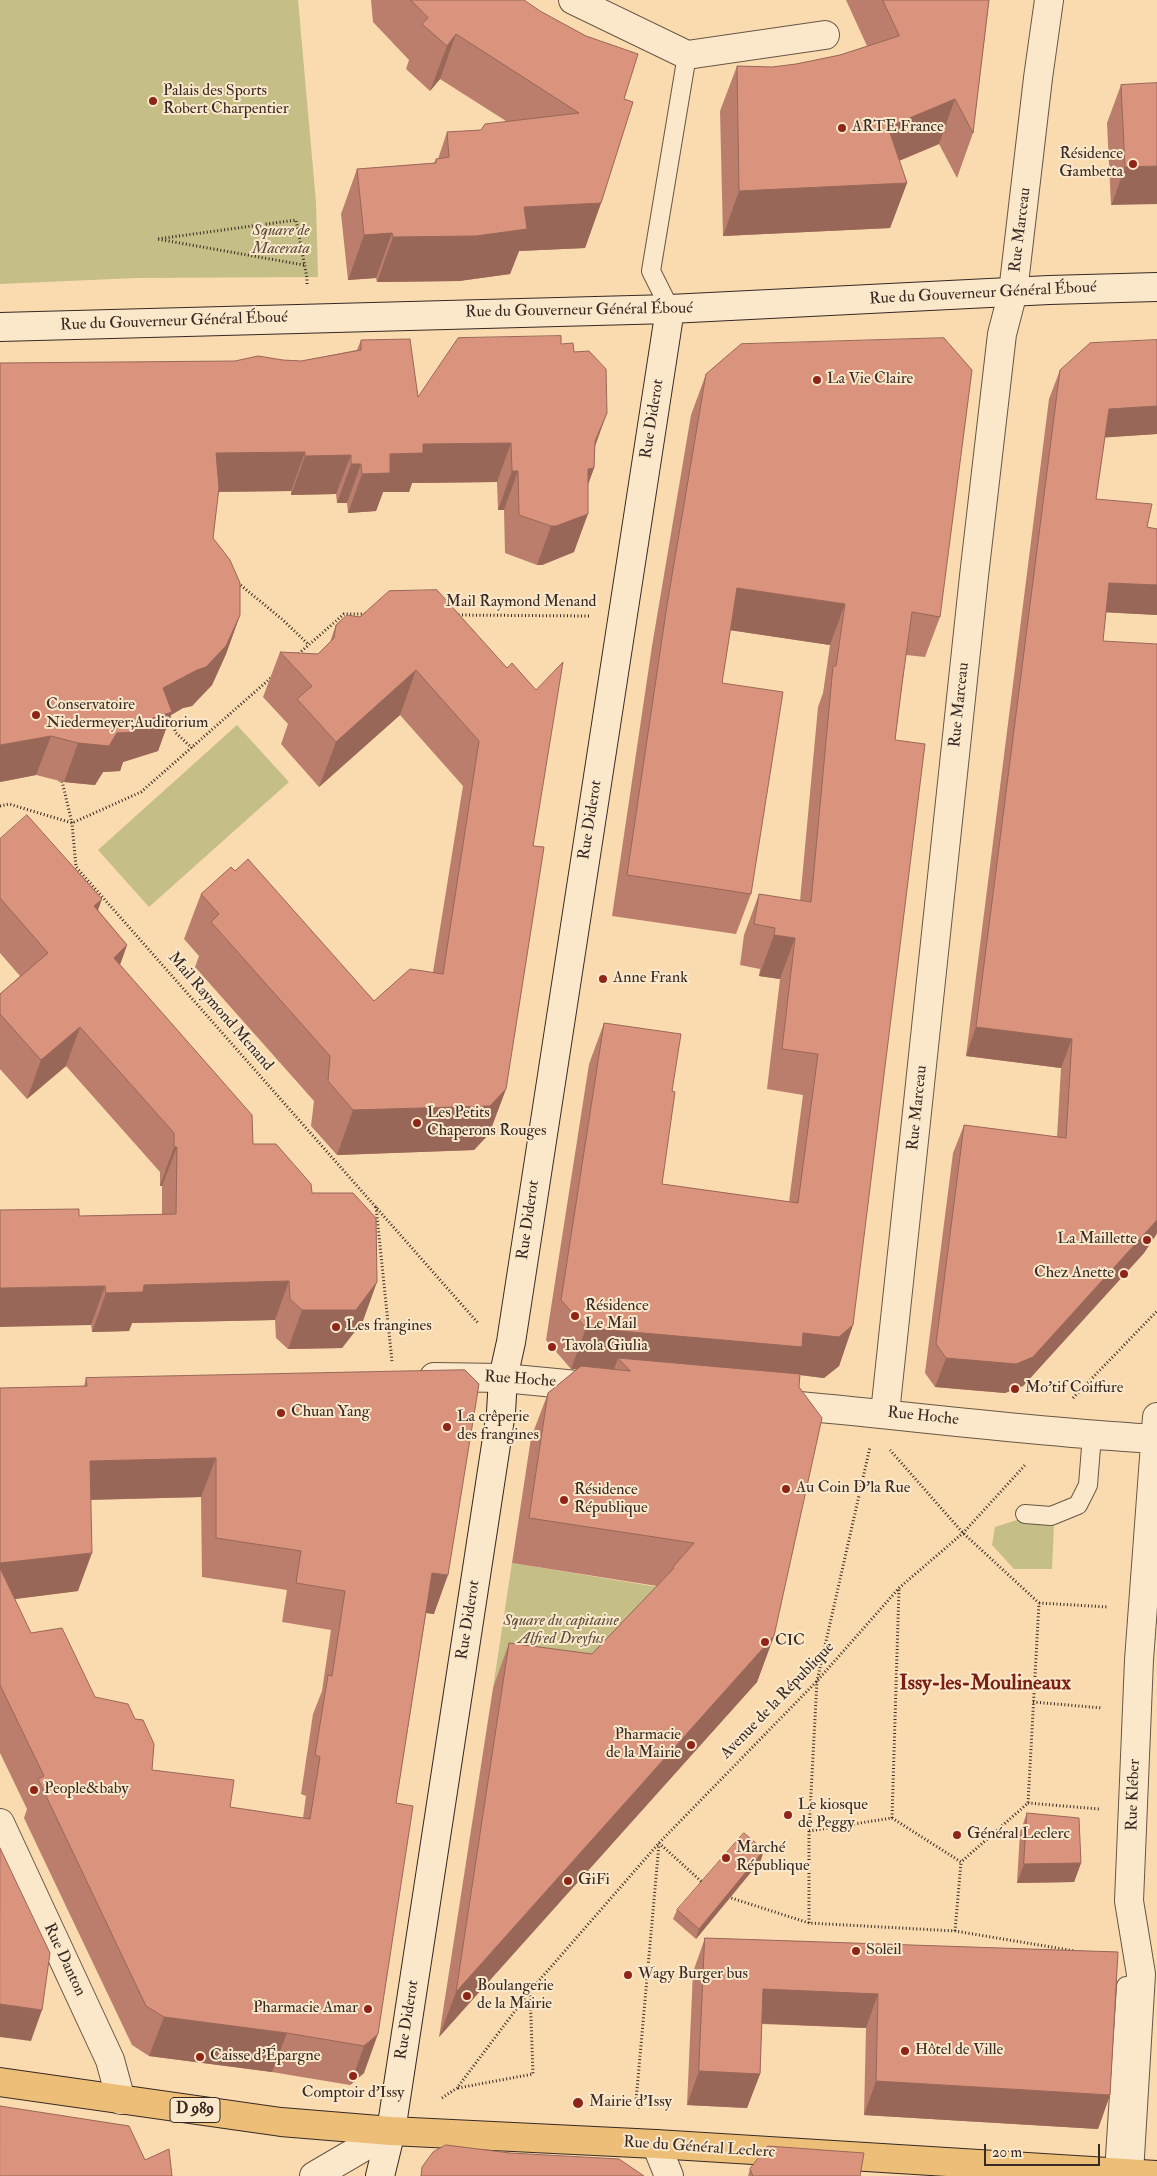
<!DOCTYPE html>
<html>
<head>
<meta charset="utf-8">
<style>
  body { margin:0 }
  #map { position:relative; width:1157px; height:2176px; overflow:hidden; background:#f9dbaf; font-family:"IM FELL Double Pica",serif }
  canvas { display:block }
  .scale { position:absolute; left:984px; top:2144px; width:116px; height:22px; box-sizing:border-box; border:2px solid #372923; border-top:0; padding-left:6px; font-size:15px; line-height:18px; white-space:nowrap; color:#372923; -webkit-text-stroke:4px #fbe8cb; paint-order:stroke }
</style>
</head>
<body>
<div id="map">
<canvas width="1157" height="2176"></canvas>
<div class="scale">20 m</div>
</div>
<script>
const context = document.querySelector('canvas').getContext('2d');
context.lineJoin = 'round';
function fill(path, color) { context.fillStyle = color; context.fill(path, 'evenodd'); }
function strokePath(path, color, width, dash) { context.strokeStyle = color; context.lineWidth = width; context.lineCap = dash ? 'butt' : 'round'; context.setLineDash(dash || []); context.stroke(path); }
function write(font, color, halo, rows, align = 'center') {
  context.font = font + ' "IM FELL Double Pica",serif'; context.lineWidth = 4; context.setLineDash([]); context.textBaseline = 'middle'; context.strokeStyle = halo; context.fillStyle = color; for (const [text, x, y, turn = 0] of rows) {
    context.save(); context.translate(x, y); context.rotate((+turn || 0) * Math.PI / 180); context.textAlign = isNaN(turn) ? turn : align; if (halo) context.strokeText(text, 0, 0); context.fillText(text, 0, 0); context.restore();
  }
}
fill(new Path2D(`
  M0,0H298L316,202L318,277L136,278L0,284Z
  M237,725L289,782L149,907L98,850Z
  M1020,1519L1054,1524L1052,1569H1014L992,1545L995,1527Z
  M512,1563L676,1590L625,1648L493,1688Z`), '#c5be86');
const lane = new Path2D(`
  M670,309L651,271L687,55
  M1025,1514L1051,1516L1078,1505L1088,1485L1092,1435
  M1114,2172L1126,1986`);
const street = new Path2D(`
  M573,0L687,55L825,35
  M434,1377L503,1378L598,1387
  M778,1404C904,1415 1030,1432 1157,1439
  M885,1413L974,576L1002,334L1013,292L1038,78L1049,0
  M0,1823L110,2060L121,2100
  M656,2144L669,2176
  M1129,2173L1141,1974L1129,1901L1139,1660L1157,1417
  M314,2176L391,2131`);
const secondary = new Path2D(`
  M0,327L670,309L1049,290L1157,287
  M380,2176L391,2131L501,1412L503,1378L511,1342L670,309`);
const primary = new Path2D(`
  M0,2082L281,2122L391,2131L656,2144L1157,2175`);
strokePath(lane, '#685646', 20);
strokePath(street, '#685646', 30);
strokePath(secondary, '#372923', 30);
strokePath(primary, '#372923', 30);
strokePath(new Path2D(`
  M304,265L157,239L296,220L307,278V285
  M238,583L283,620L309,645
  M455,615L589,616
  M296,656L344,614H367
  M169,717L176,733L192,748
  M59,780L62,781L72,823L76,867L478,1323
  M0,806L9,804L72,823L141,792L273,676
  M376,1207L392,1361
  M1073,1398L1157,1311
  M1039,1603L1108,1607
  M1033,1702L1102,1708
  M1028,1803L1099,1809
  M892,1818L899,1589
  M809,1831L892,1818L961,1862L1028,1803L1039,1603L963,1533L890,1450
  M659,1843L703,1883
  M728,1897L809,1923L955,1931L1075,1951
  M809,1923V1831L817,1681L870,1447
  M955,1931L961,1862
  M458,2088L533,2074L530,1991
  M442,2098L457,2088L530,1991L659,1843L817,1681L899,1588L963,1533L1026,1464
  M640,2108L636,2101L659,1844`), '#372923', 3, [1, 2.5]);
strokePath(lane, '#fbe8cb', 18);
strokePath(street, '#fbe8cb', 28);
strokePath(secondary, '#fbe8cb', 28);
strokePath(primary, '#ecbe78', 28);
fill(new Path2D(`
  M371,0H524L624,99L601,203L585,248L519,251L510,274L459,281L377,282L376,278L348,280L341,214L357,169L434,163L436,159H438L447,132L481,130L506,121L440,79L430,91L406,69L409,60L373,22Z
  M846,0H989L973,133L957,178L939,144L899,161L907,183L890,228L723,236L720,111L737,66L772,67L796,64L840,55L867,46Z
  M1157,83L1111,205L1107,123L1121,85Z
  M361,340L418,397L561,344L574,352L595,448L594,468L588,484L574,552L542,565H537L505,553L504,510H498L497,482L412,483L409,492H383L376,511L348,513L347,503H337L336,494L291,495V491L218,492L213,538L240,615L226,654L212,685L192,706L183,708L171,715L158,751L123,762L120,771L103,772L95,785L64,782L36,775L0,782L283,360L301,361L357,350Z
  M1157,340V440V434L1105,437L1096,499L1147,527L1157,529V615L1106,612L1103,641L1156,1235L1144,1253L1023,1386L1005,1393L935,1387L925,1373L953,1153L964,1125L1057,1137L1061,1068L966,1056L1049,399L1060,370Z
  M706,374L940,617L925,657L906,655L895,740L853,1325L839,1366L824,1378L800,1375L774,1636L757,1682L439,2037L493,1688L509,1643L592,1654L657,1586L512,1563L531,1438L548,1393L577,1369H571L546,1340L589,1064L604,1023L672,1091L662,1184L789,1202L803,1095L767,1089L780,979L759,976L760,969L740,965L744,935L759,894L800,901L818,707L823,693L830,645L730,630L722,683L751,894L736,934L612,916L652,646L691,415Z
  M437,590L533,846L506,1089L489,1134L474,1150L337,1155L311,1126L314,1101L195,967L199,956L184,939L201,894L374,1001L433,972L463,786L400,715L319,787L281,744L288,724L263,697L280,652L318,654L330,642L336,625Z
  M0,839L98,910L127,945L120,965L253,1144L312,1193L363,1321L342,1348L288,1349L276,1338L275,1320L132,1323L129,1331L92,1332L79,1216L162,1214V1186H160V1172L66,1066L27,1099L0,1069V994L20,976L0,953Z
  M465,1370L434,1614L426,1613L396,1803L364,2073L350,2085L272,2072L149,2056L132,2045L24,1818L27,1809L0,1753V1388L84,1386L86,1378ZM201,1497L202,1577L287,1590L282,1622L331,1630L322,1691L313,1714L301,1794L306,1796L303,1818L230,1807L152,1770L95,1697L31,1633L14,1599L78,1591L91,1500Z
  M1027,1813L1081,1863L1074,1882L1017,1883L1020,1832Z
  M761,1860L696,1939L673,1919L677,1910Z
  M705,1938L1118,1952L1110,2095L1098,2129L864,2115L866,2028L762,2024L760,2074L747,2108L687,2105L693,1972Z
  M750,2169L860,2176H748Z`), '#bb7e6c');
fill(new Path2D(`
  M456,34L440,79L430,91L447,46Z
  M955,99L939,144L872,172L888,127Z
  M1157,166V204L1111,205L1125,167Z
  M907,183L890,228L723,236L739,191Z
  M601,203L585,248L519,251L510,274L459,281L377,282L393,237L524,207Z
  M392,233L376,278L348,280L364,235Z
  M1157,406V434L1098,438L1109,409Z
  M607,413L593,452L595,441Z
  M511,443L497,482L412,483L409,492H383L376,511L348,513L362,474L390,454L423,444Z
  M305,452L291,491L202,492L216,453Z
  M351,455L336,494L291,495L305,456Z
  M351,464H361L347,503H337Z
  M594,468L580,507L588,469Z
  M512,471H518L504,510H498Z
  M588,514L574,552L542,565H537L551,526Z
  M1109,583L1157,585V615L1099,612Z
  M737,588L845,604L830,645L722,629Z
  M240,615L226,654L212,685L192,706L183,708L171,715L158,751L123,762L120,771L103,772L95,785L64,782L78,743L117,733L135,724L163,688Z
  M416,670L400,715L319,787L336,742Z
  M51,736L36,775L0,782V745Z
  M102,899L88,938L94,906Z
  M774,935L795,938L780,979L759,976Z
  M127,945L113,984L114,958Z
  M80,1027L66,1066L27,1099L41,1060Z
  M976,1027L1072,1039L1061,1068L966,1056Z
  M506,1089L489,1134L474,1150L337,1155L353,1110Z
  M174,1147H177L162,1186H160Z
  M1157,1220V1233L1156,1235L1144,1253L1023,1386L1005,1393L935,1387L946,1358Z
  M289,1281L275,1320L132,1323L129,1331L92,1332L106,1293L144,1285Z
  M377,1282L363,1321L342,1348L288,1349L302,1310Z
  M105,1286L91,1325L0,1327V1288Z
  M853,1325L839,1366L824,1378L792,1374L630,1371L618,1358L613,1372L571,1369L586,1328L803,1333Z
  M216,1458L201,1497L76,1500L90,1461Z
  M92,1553L78,1591L0,1601V1563Z
  M432,1573L448,1575L434,1614L418,1612Z
  M774,1636L757,1682L439,2037L456,1992Z
  M764,1850L761,1860L696,1939L699,1929Z
  M1081,1863L1074,1882L1017,1883L1024,1864Z
  M763,1989L878,1994L866,2028L751,2023Z
  M0,2004L42,2010L31,2041L0,2037Z
  M164,2017L287,2033L272,2072L149,2056Z
  M378,2034L364,2073L350,2085L364,2046Z
  M699,2071L760,2074L747,2108L687,2105Z
  M876,2081L1110,2095L1098,2129L864,2115Z`), '#996758');
const building = new Path2D(`
  M411,0H524L540,11L586,36L638,54L624,99L633,102L601,203L524,207L527,229L476,236L393,237L392,233L364,235L357,169L436,163V159L449,157L447,132L481,130L485,124L579,113L456,34L447,46L422,24L428,18Z
  M883,0H989L973,133L955,99L888,127L907,183L739,191L737,66L772,67L796,64L840,55L899,36Z
  M1157,83V166L1125,167L1121,85Z
  M561,336V344L573,343L574,352L589,351L606,369L607,413L595,441L594,468L588,469V514L556,526H551L519,515L518,471H512L511,443L423,444V453L390,454V473L362,474L361,464H351V455L305,456V452L216,453L219,488L213,538L230,560L240,583V615L226,646L206,667L197,670L163,688L172,712L135,724L134,732L117,733L109,746L78,743L51,736L0,745V363L235,361L258,356L283,360L301,361L361,350V340L410,339L418,397L458,338Z
  M944,338L972,370L940,617L912,612L902,684L895,740L925,744L853,1325L839,1337L803,1333L802,1347L586,1328L561,1300L604,1023L681,1034L672,1091L675,1092L662,1184L798,1203L818,1054L782,1049L795,938L774,935L775,928L754,924L759,894L811,902L833,666H836L845,604L737,588L722,683L783,692L751,894L627,875L667,605L706,374L741,344Z
  M1157,340V406L1109,409L1096,499L1152,504L1147,527L1157,529V585L1109,583L1103,641L1157,644V1220L1033,1357L1016,1364L946,1358L936,1344L964,1125L1066,1138L1072,1039L976,1027L1060,370L1090,343Z
  M437,590L507,668L512,663L536,690L563,662L533,846L544,847L506,1089L490,1106L353,1110L328,1081L330,1056L211,922L219,914L201,894L231,867L235,871L248,859L374,1001L410,969L443,974L479,741L416,670L336,742L297,699L312,686L280,652L318,654L334,638L336,625L347,615L360,617L389,591Z
  M27,815L102,899L94,906L127,945L114,958L252,1115L253,1144H276L311,1184L312,1193H353L376,1218L377,1282L356,1310H302L290,1299L289,1281L144,1285L143,1292L106,1293L105,1286L0,1288V1210L79,1209V1216L176,1214L177,1147H174V1133L80,1027L41,1060L0,1014V994L48,953L0,898V839Z
  M618,1358L800,1374L799,1387L822,1418L774,1636L456,1992L509,1643L592,1654L674,1568L673,1567L694,1543L529,1518L548,1393L581,1366L630,1371Z
  M465,1370L479,1384L448,1575L432,1573L396,1803L413,1806L378,2034L364,2046L287,2033L164,2017L146,2006L38,1779L44,1776L0,1685V1568L31,1633L62,1628L95,1697L128,1704L135,1719L143,1720L154,1744L152,1770L234,1780L230,1807L310,1819L320,1757L315,1755L328,1675L332,1676L345,1591L296,1583L301,1551L216,1538V1458L90,1461L92,1553L0,1563V1388L87,1386L86,1378Z
  M1027,1813L1079,1818L1081,1863L1024,1864Z
  M744,1833L764,1850L699,1929L677,1910Z
  M0,1848L50,1953L42,2010L0,2004Z
  M705,1938L1118,1952L1110,2095L876,2081L878,1994L763,1989L760,2074L699,2071Z
  M0,2106L129,2126L145,2160L169,2149L172,2176H0Z
  M446,2145L510,2153L619,2159L644,2176H421L422,2167L433,2152Z
  M768,2146L864,2153L860,2176H753L750,2169Z`);
fill(building, '#da937d');
strokePath(building, '#996758', 1);
for (const [x, y, r, color] of [
  [153,101,5,"#8f2418"],
  [842,128,5,"#8f2418"],
  [1133,164,5,"#8f2418"],
  [817,380,5,"#8f2418"],
  [36,715,5,"#8f2418"],
  [603,979,5,"#8f2418"],
  [417,1123,5,"#8f2418"],
  [1147,1240,5,"#8f2418"],
  [1124,1274,5,"#8f2418"],
  [575,1316,5,"#8f2418"],
  [336,1327,5,"#8f2418"],
  [552,1347,5,"#8f2418"],
  [1015,1389,5,"#8f2418"],
  [281,1413,5,"#8f2418"],
  [447,1427,5,"#8f2418"],
  [786,1489,5,"#8f2418"],
  [564,1500,5,"#8f2418"],
  [765,1642,5,"#8f2418"],
  [691,1745,5,"#8f2418"],
  [34,1790,5,"#8f2418"],
  [788,1815,5,"#8f2418"],
  [957,1835,5,"#8f2418"],
  [726,1858,5,"#8f2418"],
  [568,1881,5,"#8f2418"],
  [856,1951,5,"#8f2418"],
  [628,1975,5,"#8f2418"],
  [467,1996,5,"#8f2418"],
  [368,2009,5,"#8f2418"],
  [905,2051,5,"#8f2418"],
  [200,2057,5,"#8f2418"],
  [353,2076,5,"#8f2418"],
  [578,2103,6,"#8f2418"]
]) { const dot = new Path2D(); dot.arc(x, y, r, 0, 2 * Math.PI); context.fillStyle = color; context.fill(dot); strokePath(dot, '#fbe8cb', 2); }
for (const [x, y, w] of [
  [195,2110,50]
]) { const box = new Path2D(); box.roundRect(x - w / 2, y - 12.5, w, 25, 4); context.fillStyle = '#fbe8cb'; context.fill(box); strokePath(box, '#372923', 1); }
write('bold 15px', '#372923', null, [
  ["D 989",195,2110]
]);
write('16px', '#372923', '#fbe8cb', [
  ["Palais des Sports",163,92],
  ["Robert Charpentier",163,110],
  ["ARTE France",852,128],
  ["Résidence",1123,155,"right"],
  ["Gambetta",1123,173,"right"],
  ["La Vie Claire",827,380],
  ["Conservatoire",46,706],
  ["Niedermeyer;Auditorium",46,724],
  ["Anne Frank",613,979],
  ["Les Petits",427,1114],
  ["Chaperons Rouges",427,1132],
  ["La Maillette",1137,1240,"right"],
  ["Chez Anette",1114,1274,"right"],
  ["Résidence",585,1307],
  ["Le Mail",585,1325],
  ["Les frangines",346,1327],
  ["Tavola Giulia",562,1347],
  ["Mo'tif Coiffure",1025,1389],
  ["Chuan Yang",291,1413],
  ["La crêperie",457,1418],
  ["des frangines",457,1436],
  ["Au Coin D'la Rue",796,1489],
  ["Résidence",574,1491],
  ["République",574,1509],
  ["CIC",775,1642],
  ["Pharmacie",681,1736,"right"],
  ["de la Mairie",681,1754,"right"],
  ["People&baby",44,1790],
  ["Le kiosque",798,1806],
  ["de Peggy",798,1824],
  ["Général Leclerc",967,1835],
  ["Marché",736,1849],
  ["République",736,1867],
  ["GiFi",578,1881],
  ["Soleil",866,1951],
  ["Wagy Burger bus",638,1975],
  ["Boulangerie",477,1987],
  ["de la Mairie",477,2005],
  ["Pharmacie Amar",358,2009,"right"],
  ["Hôtel de Ville",915,2051],
  ["Caisse d'Épargne",210,2057],
  ["Comptoir d'Issy",353,2094,"center"],
  ["Mairie d'Issy",589,2103]
], 'left');
write('16px', '#372923', '#fbe8cb', [
  ["Rue Marceau",1021,230,-83],
  ["Rue du Gouverneur Général Éboué",983,294,-3],
  ["Rue du Gouverneur Général Éboué",579,311,-1],
  ["Rue du Gouverneur Général Éboué",174,322,-2],
  ["Rue Diderot",653,419,-81],
  ["Mail Raymond Menand",521,603],
  ["Rue Marceau",960,705,-84],
  ["Rue Diderot",591,820,-81],
  ["Mail Raymond Menand",220,1012,49],
  ["Rue Marceau",918,1108,-84],
  ["Rue Diderot",529,1220,-82],
  ["Rue Hoche",520,1380,4],
  ["Rue Hoche",923,1417,6],
  ["Rue Diderot",469,1620,-81],
  ["Avenue de la République",778,1701,-46],
  ["Rue Kléber",1134,1795,-88],
  ["Rue Danton",64,1960,65],
  ["Rue Diderot",408,2020,-81],
  ["Rue du Général Leclerc",699,2148,4]
]);
write('italic 16px', '#5a4e3c', '#fbe8cb', [
  ["Square de",281,232],
  ["Macerata",281,250],
  ["Square du capitaine",561,1622],
  ["Alfred Dreyfus",561,1640]
]);
write('bold 21px', '#7a1f14', '#fbe8cb', [
  ["Issy-les-Moulineaux",985,1684]
]);
</script>
</body>
</html>
